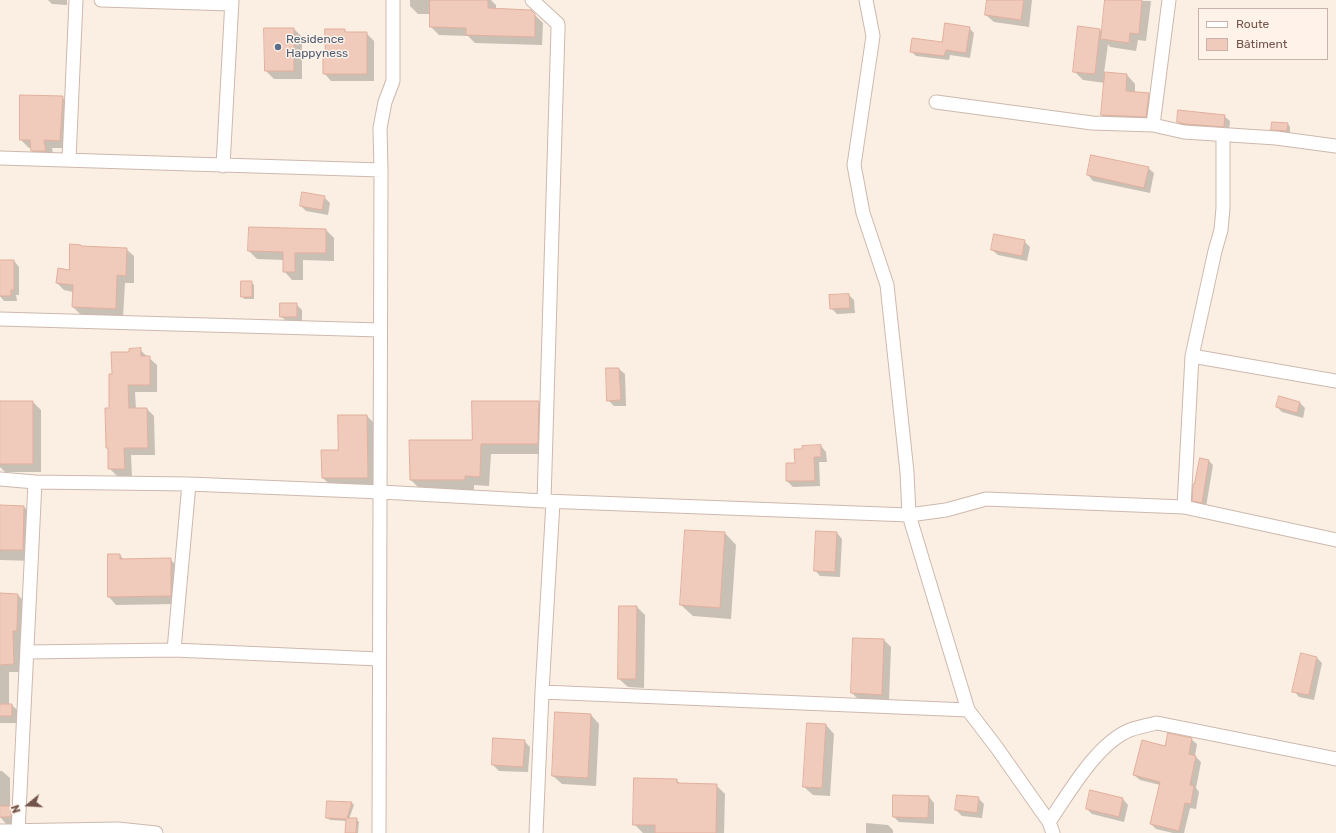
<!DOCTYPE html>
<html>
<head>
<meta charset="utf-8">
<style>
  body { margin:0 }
  #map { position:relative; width:1336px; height:833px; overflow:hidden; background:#fbefe3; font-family:Rubik,sans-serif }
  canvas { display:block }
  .legend { position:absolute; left:1198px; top:8px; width:130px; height:52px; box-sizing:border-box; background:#fff3e9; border:1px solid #c7b3a9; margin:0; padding:5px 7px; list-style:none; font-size:12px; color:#73544a }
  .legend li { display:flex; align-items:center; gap:8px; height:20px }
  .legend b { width:20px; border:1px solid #c7b3a9 }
  .north { position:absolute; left:8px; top:785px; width:40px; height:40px; -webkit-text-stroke:3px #fff3e9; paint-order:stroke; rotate:252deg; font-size:11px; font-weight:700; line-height:16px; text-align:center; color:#73544a }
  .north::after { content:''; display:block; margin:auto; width:14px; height:18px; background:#73544a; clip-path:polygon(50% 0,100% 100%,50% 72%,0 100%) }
</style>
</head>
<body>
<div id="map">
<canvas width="1336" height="833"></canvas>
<ul class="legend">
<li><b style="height:5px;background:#fff"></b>Route</li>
<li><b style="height:11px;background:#f0cabb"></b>Bâtiment</li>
</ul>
<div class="north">N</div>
</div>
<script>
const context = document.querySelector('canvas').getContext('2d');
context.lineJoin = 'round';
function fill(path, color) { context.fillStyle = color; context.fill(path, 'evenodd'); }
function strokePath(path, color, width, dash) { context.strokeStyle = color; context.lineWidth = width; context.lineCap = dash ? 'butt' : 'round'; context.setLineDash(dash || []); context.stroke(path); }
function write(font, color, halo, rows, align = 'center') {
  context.font = font + ' Rubik,sans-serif'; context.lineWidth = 3; context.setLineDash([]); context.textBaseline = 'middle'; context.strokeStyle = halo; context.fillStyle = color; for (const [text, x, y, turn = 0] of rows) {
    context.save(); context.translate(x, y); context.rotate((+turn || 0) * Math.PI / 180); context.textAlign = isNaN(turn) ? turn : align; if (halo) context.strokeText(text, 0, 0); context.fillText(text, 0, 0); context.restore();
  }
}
fill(new Path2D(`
  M48,0H67V5L52,4Z
  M410,0H491L496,5V10L531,11L543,23L542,45L475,43L468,36L439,35L431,27V14H418L410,6Z
  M988,0H1032L1029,27L994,22L986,15Z
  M1106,0L1151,1L1146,41L1138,40L1136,51L1110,47L1108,44L1104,73L1127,75L1135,84V92L1149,94L1157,102L1154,125L1111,123L1102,115L1105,83L1083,80L1074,71L1100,30L1103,33Z
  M969,28L974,33L970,58L950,55L949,60L916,56L911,51L943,43Z
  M294,29L302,37V79H274L266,71Z
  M344,30L347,33H366L374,41V81H331L324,73L326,54Z
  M62,97L70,105L68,148H52L54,159H41L32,151V148H29L21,140Z
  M1224,116L1230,121L1229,132L1183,127L1178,122Z
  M1288,124L1290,127V133L1275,132L1272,129Z
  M1148,168L1154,173L1150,193L1093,181L1088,175Z
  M324,197L330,203L328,215L306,211L301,206Z
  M326,230L334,238V261L303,260V280H292L284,271V260L257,259L249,251Z
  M1024,241L1030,247L1027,261L998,255L992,250Z
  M81,246L82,247L126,249L134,256V283H125L123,317L81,315L73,307V292L64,290L57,283L70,271Z
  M0,261H14L19,267V295H16L17,301H4L0,296Z
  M251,282L254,285V299H244L242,296Z
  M849,295L854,300L855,313L837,314L831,308Z
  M296,304L302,310V322H287L281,316Z
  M140,350L157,365V392H135L136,409H147L154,416L155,455H131L132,476H117L109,468V450L107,448L113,375L130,353Z
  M619,369L625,374L626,406H614L608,400Z
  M0,402H33L41,410V472H5L0,467Z
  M539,402L549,412L547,454H491L489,486L474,485V490H421L411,480Z
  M1300,403L1305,408L1303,418L1282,412L1277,407Z
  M367,416L376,425V486H331L323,478Z
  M821,446L826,452L827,462H819L820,486L793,487L787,481V464H796Z
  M1200,459L1209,461L1213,465L1206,507L1198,505L1193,500Z
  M0,506L24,507L35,518L34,561L0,560Z
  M725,533L736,545L731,619L693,616L681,605Z
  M837,533L842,539L840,577L820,576L815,570Z
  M120,555L124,560L170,559L178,567V604L116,605L109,597Z
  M18,595L26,603L24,638H20L21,672H9V705H12L20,713V723H0V604Z
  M637,607L645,615L644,688L628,687L619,679Z
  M884,640L891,647L889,701L859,700L852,693Z
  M1317,658L1322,663L1314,700L1299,697L1294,691Z
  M591,715L599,724L596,786L562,784L553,776Z
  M826,725L834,734L830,796L813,795L804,787Z
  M1191,739L1197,744L1195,756L1201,762L1196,788L1199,792L1196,809L1190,808L1184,833H1173L1156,829L1151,824L1160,785L1140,780L1134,775L1165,747Z
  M494,740L524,741L530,747L528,772L499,771L493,765Z
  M0,771H2L10,778V807L19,815L18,825H7L0,817Z
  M676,780L681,784L716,785L725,794L724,833H643L634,824Z
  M929,797L934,803V824L899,822L894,817Z
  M978,798L984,804L982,818L962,816L956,810Z
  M1123,799L1128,805L1124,822L1092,814L1087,809Z
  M352,803L354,805L349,819H356L359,822L358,833H346L347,821L330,820L327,818Z
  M866,823L888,825L893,830V833H866Z`), '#0003');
const building = new Path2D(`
  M430,0H488V8L531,10L535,14V37L466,35V28L430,27Z
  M987,0H1024L1021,20L985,15Z
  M1105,0H1142L1139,34L1130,33L1129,43L1101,39Z
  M945,23L970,27L966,53L946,50L944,56L910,52L912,38L942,42Z
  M1078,26L1100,29L1095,74L1073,72Z
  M264,28H294V71H265Z
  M325,29H345V32H367V74H323V53H325Z
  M1105,72L1127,74L1126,91L1149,93L1146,117L1101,115Z
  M20,95L63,96L60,141L44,140L46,151H31L30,140H20Z
  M1178,110L1225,115L1224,127L1185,124L1177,122Z
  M1272,122L1288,123L1287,131L1271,130Z
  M1091,155L1149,167L1144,188L1087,175Z
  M302,192L325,196L322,210L300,206Z
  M249,227L326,229V253H295V272H283V252L248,251Z
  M994,234L1025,240L1022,256L991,250Z
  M70,244L81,245V246L127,248L126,276L117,275L116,309L72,307L73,285L56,283L58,268L69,270Z
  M0,260H14V290H11V296H0Z
  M241,281H252V297H241Z
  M849,294L850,308L830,309L829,295Z
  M280,303H297V317H280Z
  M141,348V356H150V385H128L129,408H147L148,448H124L125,469H108V448H106L105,408H109V374H112L111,352H129V349Z
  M606,368H619L621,400L607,401Z
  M1279,396L1300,402L1297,413L1276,407Z
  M0,401H33V464H0Z
  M472,401H539L538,444H481L480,477L465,476V480H410L409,440H472Z
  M338,415H367L368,478H322L321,450H338Z
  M821,445V457H814L815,481H786V463H795L794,449H802V446Z
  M1200,458L1209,460L1202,503L1192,501L1193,484H1194Z
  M0,505L24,506L23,550H0Z
  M685,530L725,532L720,608L680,605Z
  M816,531L837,532L835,572L814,571Z
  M108,554H120V559L171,558V596L108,597Z
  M0,593L18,594L17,631H13L14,664L0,665Z
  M619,606H637L636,679H618Z
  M853,638L884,639L882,695L851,693Z
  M1301,653L1317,657L1309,695L1292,692Z
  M0,704H12V716H0Z
  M555,712L591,714L588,778L552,776Z
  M807,723L826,724L822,788L803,787Z
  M1168,733L1192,738L1189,754L1196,756L1190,785L1194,786L1191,804L1185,803L1179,831L1150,824L1160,782L1133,775L1142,740L1165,746Z
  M493,738L525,740L523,767L492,765Z
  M634,778L677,779V783L717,784L716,833H655V825H633Z
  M1090,790L1123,798L1119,817L1086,809Z
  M893,795L929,796L928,818L893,817Z
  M957,795L979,797L977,813L955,810Z
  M327,801L352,802L347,818H357L356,833H345L346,819L326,818Z
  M0,806H11V817H0Z`);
fill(building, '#f0cabb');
strokePath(building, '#e2af9c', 1);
const street = new Path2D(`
  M101,0L232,4
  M532,0L558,24V29L544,501
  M866,0L873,36L854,165L863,213L887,285L907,472L909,515L968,710L997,748L1049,822L1053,833
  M936,102L1092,123L1153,125L1184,132L1276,138L1336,146
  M1153,125L1169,0
  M0,158L381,170
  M69,160L76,0
  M223,166L232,0
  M0,319L380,330
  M1192,356L1336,381
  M0,479L35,482L189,484L381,492L544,501L909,515L946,510L986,499L1184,507L1336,540
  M1184,507L1192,356L1215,251L1221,230L1223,208V135
  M174,650L379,659
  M27,652L174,650L189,484
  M542,692L968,710
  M1049,822C1069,793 1097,743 1130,730C1138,727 1148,725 1157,723L1336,759
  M0,831L118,829L156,833
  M18,833L35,482
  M379,833L381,170L380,128L385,102L393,81V0
  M536,833L542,692L553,502`);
strokePath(street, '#ceb8ad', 15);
strokePath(street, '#fff', 13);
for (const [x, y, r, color] of [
  [278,47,4,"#5c6f8a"]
]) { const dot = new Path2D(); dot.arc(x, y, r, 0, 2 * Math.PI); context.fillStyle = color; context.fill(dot); strokePath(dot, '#fff3e9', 1.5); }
write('12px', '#4e5e75', '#fff3e9', [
  ["Residence",286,40],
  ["Happyness",286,54]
], 'left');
</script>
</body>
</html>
